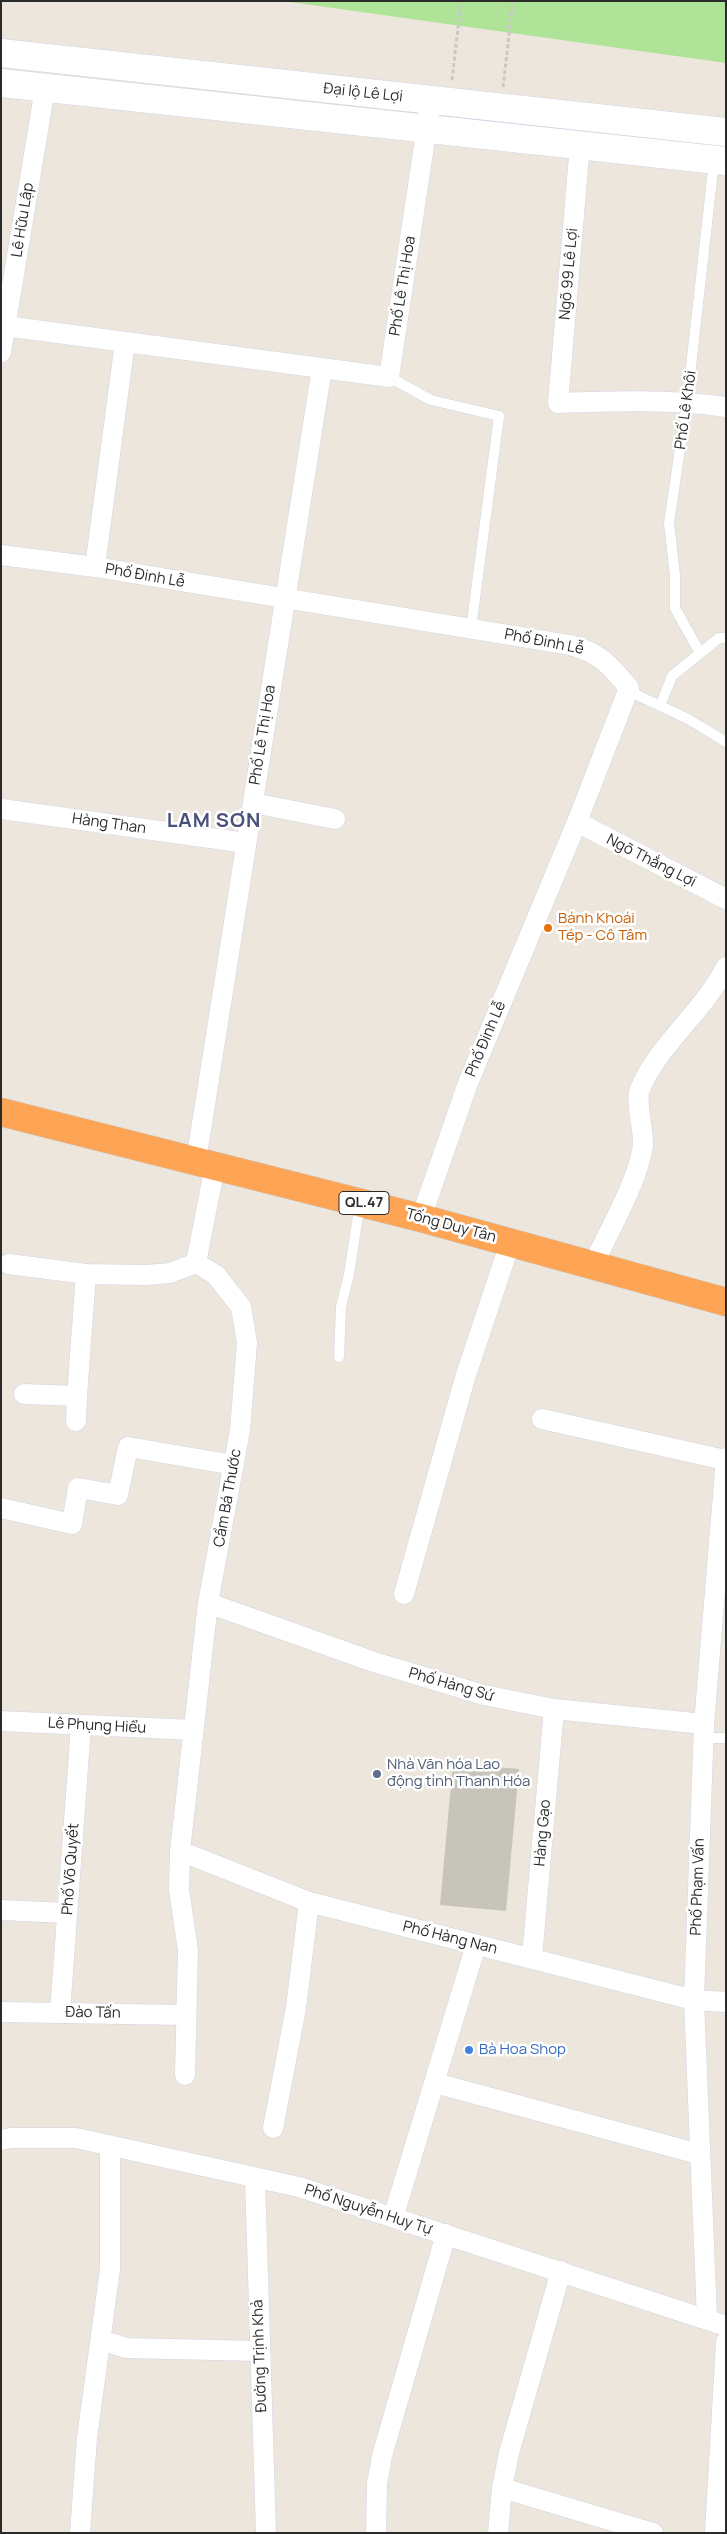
<!DOCTYPE html>
<html>
<head>
<meta charset="utf-8">
<style>
  body { margin:0 }
  #map { position:relative; width:727px; height:2534px; overflow:hidden; background:#ece6dc; font-family:Manrope,sans-serif }
  canvas { display:block }
  .frame { position:absolute; inset:0; border:2px solid #2a2a2a; pointer-events:none }
</style>
</head>
<body>
<div id="map">
<canvas width="727" height="2534"></canvas>
<div class="frame"></div>
</div>
<script>
const context = document.querySelector('canvas').getContext('2d');
context.lineJoin = 'round';
function fill(path, color) { context.fillStyle = color; context.fill(path, 'evenodd'); }
function strokePath(path, color, width, dash) { context.strokeStyle = color; context.lineWidth = width; context.lineCap = dash ? 'butt' : 'round'; context.setLineDash(dash || []); context.stroke(path); }
function write(font, color, halo, rows, align = 'center') {
  context.font = font + ' Manrope,sans-serif'; context.lineWidth = 5; context.setLineDash([]); context.textBaseline = 'middle'; context.strokeStyle = halo; context.fillStyle = color; for (const [text, x, y, turn = 0] of rows) {
    context.save(); context.translate(x, y); context.rotate((+turn || 0) * Math.PI / 180); context.textAlign = isNaN(turn) ? turn : align; if (halo) context.strokeText(text, 0, 0); context.fillText(text, 0, 0); context.restore();
  }
}
fill(new Path2D(`
  M283,1H726V63Z`), '#afe398');
fill(new Path2D(`
  M453,1763L519,1769L506,1911L440,1905Z`), '#c7c4bb');
const lane = new Path2D(`
  M389,377L431,400L499,416L471,629
  M700,653L675,608V575L669,523L687,402L714,161
  M629,688L637,695L688,719L726,742
  M660,706L672,676L719,638H726
  M339,1357L341,1307L349,1274L360,1203
  M703,1738H726`);
const street = new Path2D(`
  M580,144L558,403C614,401 670,399 726,407
  M5,326L389,377L431,100
  M1,352L45,88
  M1,555L95,567L570,645C600,653 609,664 629,688L577,822L468,1083L421,1218
  M95,567L125,342
  M253,803L335,819
  M1,809L246,843
  M577,822L726,899
  M196,1161L322,368
  M196,1263L215,1166
  M9,1264L86,1274L146,1275L170,1273L196,1263
  M593,1265C608,1233 639,1179 643,1145C644,1130 635,1102 640,1089C658,1045 704,1011 726,967
  M24,1394L77,1396L86,1274
  M542,1419L725,1460
  M76,1421L77,1396
  M1,1508L72,1524L78,1488L118,1495L128,1447L234,1465
  M404,1594L465,1378L510,1243
  M208,1603L374,1662L484,1695L554,1709L704,1724
  M1,1721L193,1730
  M180,1851L309,1902L694,2000L726,2002
  M1,1910L67,1913
  M532,1957L554,1709
  M1,2012L185,2015
  M60,2012L81,1726
  M185,2075L188,1950L179,1890L180,1851L208,1603L240,1430L247,1343L241,1307L216,1275L196,1263
  M435,2083L699,2154
  M273,2128L296,2008L309,1902
  M1,2140L11,2138H76L299,2187L726,2326
  M255,2178L266,2533
  M393,2218L476,1945
  M707,2318L694,2000L704,1724L726,1458
  M101,2340L126,2348L260,2351
  M502,2488L653,2533
  M80,2533L87,2438L110,2269V2145
  M376,2533L377,2484L382,2456L446,2234
  M498,2533L502,2488L509,2453L561,2271
  M715,2533L726,2342`);
const secondary = new Path2D(`
  M1,53L726,132
  M1,83L726,161`);
const highway = new Path2D(`
  M1,1112L421,1218L726,1302`);
strokePath(lane, '#d1d4e3', 11);
strokePath(street, '#d1d4e3', 21);
strokePath(secondary, '#d1d4e3', 29);
strokePath(highway, '#c8c8c8', 29);
strokePath(new Path2D(`
  M452,80L461,1
  M503,87L513,1`), '#c8c8c8', 3, [4, 2.5]);
strokePath(lane, '#fff', 10);
strokePath(street, '#fff', 20);
strokePath(secondary, '#fff', 28);
strokePath(highway, '#fea455', 28);
for (const [x, y, r, color] of [
  [548,928,5,"#e8710a"],
  [377,1774,5,"#5c6f8a"],
  [469,2050,5,"#3f7fe0"]
]) { const dot = new Path2D(); dot.arc(x, y, r, 0, 2 * Math.PI); context.fillStyle = color; context.fill(dot); strokePath(dot, '#fff', 2); }
for (const [x, y, w] of [
  [364,1203,50]
]) { const box = new Path2D(); box.roundRect(x - w / 2, y - 11.5, w, 23, 4); context.fillStyle = '#fff'; context.fill(box); strokePath(box, '#2a2a2a', 1); }
write('bold 14px', '#2a2a2a', null, [
  ["QL.47",364,1203]
]);
write('15px', '#2a2a2a', '#fff', [
  ["Đại lộ Lê Lợi",363,93,6],
  ["Lê Hữu Lập",23,220,-81],
  ["Ngõ 99 Lê Lợi",569,274,-85],
  ["Phố Lê Thị Hoa",403,286,-81],
  ["Phố Lê Khôi",686,410,-82],
  ["Phố Đinh Lễ",145,576,10],
  ["Phố Đinh Lễ",544,642,11],
  ["Phố Lê Thị Hoa",263,735,-81],
  ["Hàng Than",109,824,8],
  ["Ngõ Thắng Lợi",651,861,27],
  ["Phố Đinh Lễ",486,1039,-67],
  ["Tống Duy Tân",451,1226,15],
  ["Cầm Bá Thước",228,1498,-80],
  ["Phố Hàng Sứ",451,1685,16],
  ["Lê Phụng Hiểu",97,1726,3],
  ["Hàng Gạo",543,1833,-85],
  ["Phố Võ Quyết",71,1869,-86],
  ["Phố Phạm Vấn",698,1887,-88],
  ["Phố Hàng Nan",450,1938,14],
  ["Đào Tấn",93,2013,1],
  ["Phố Nguyễn Huy Tự",368,2210,18],
  ["Đường Trịnh Khả",260,2356,-92]
]);
write('15px', '#c56008', '#fff', [
  ["Bánh Khoái",558,919],
  ["Tép - Cô Tâm",558,936]
], 'left');
write('15px', '#4e5e75', '#fff', [
  ["Nhà Văn hóa Lao",387,1765],
  ["động tỉnh Thanh Hóa",387,1782]
], 'left');
write('15px', '#366cbe', '#fff', [
  ["Bà Hoa Shop",479,2050]
], 'left');
context.letterSpacing = '1px';
write('bold 20px', '#4a517b', '#fff', [
  ["LAM SƠN",214,821]
]);
context.letterSpacing = '0px';
</script>
</body>
</html>
